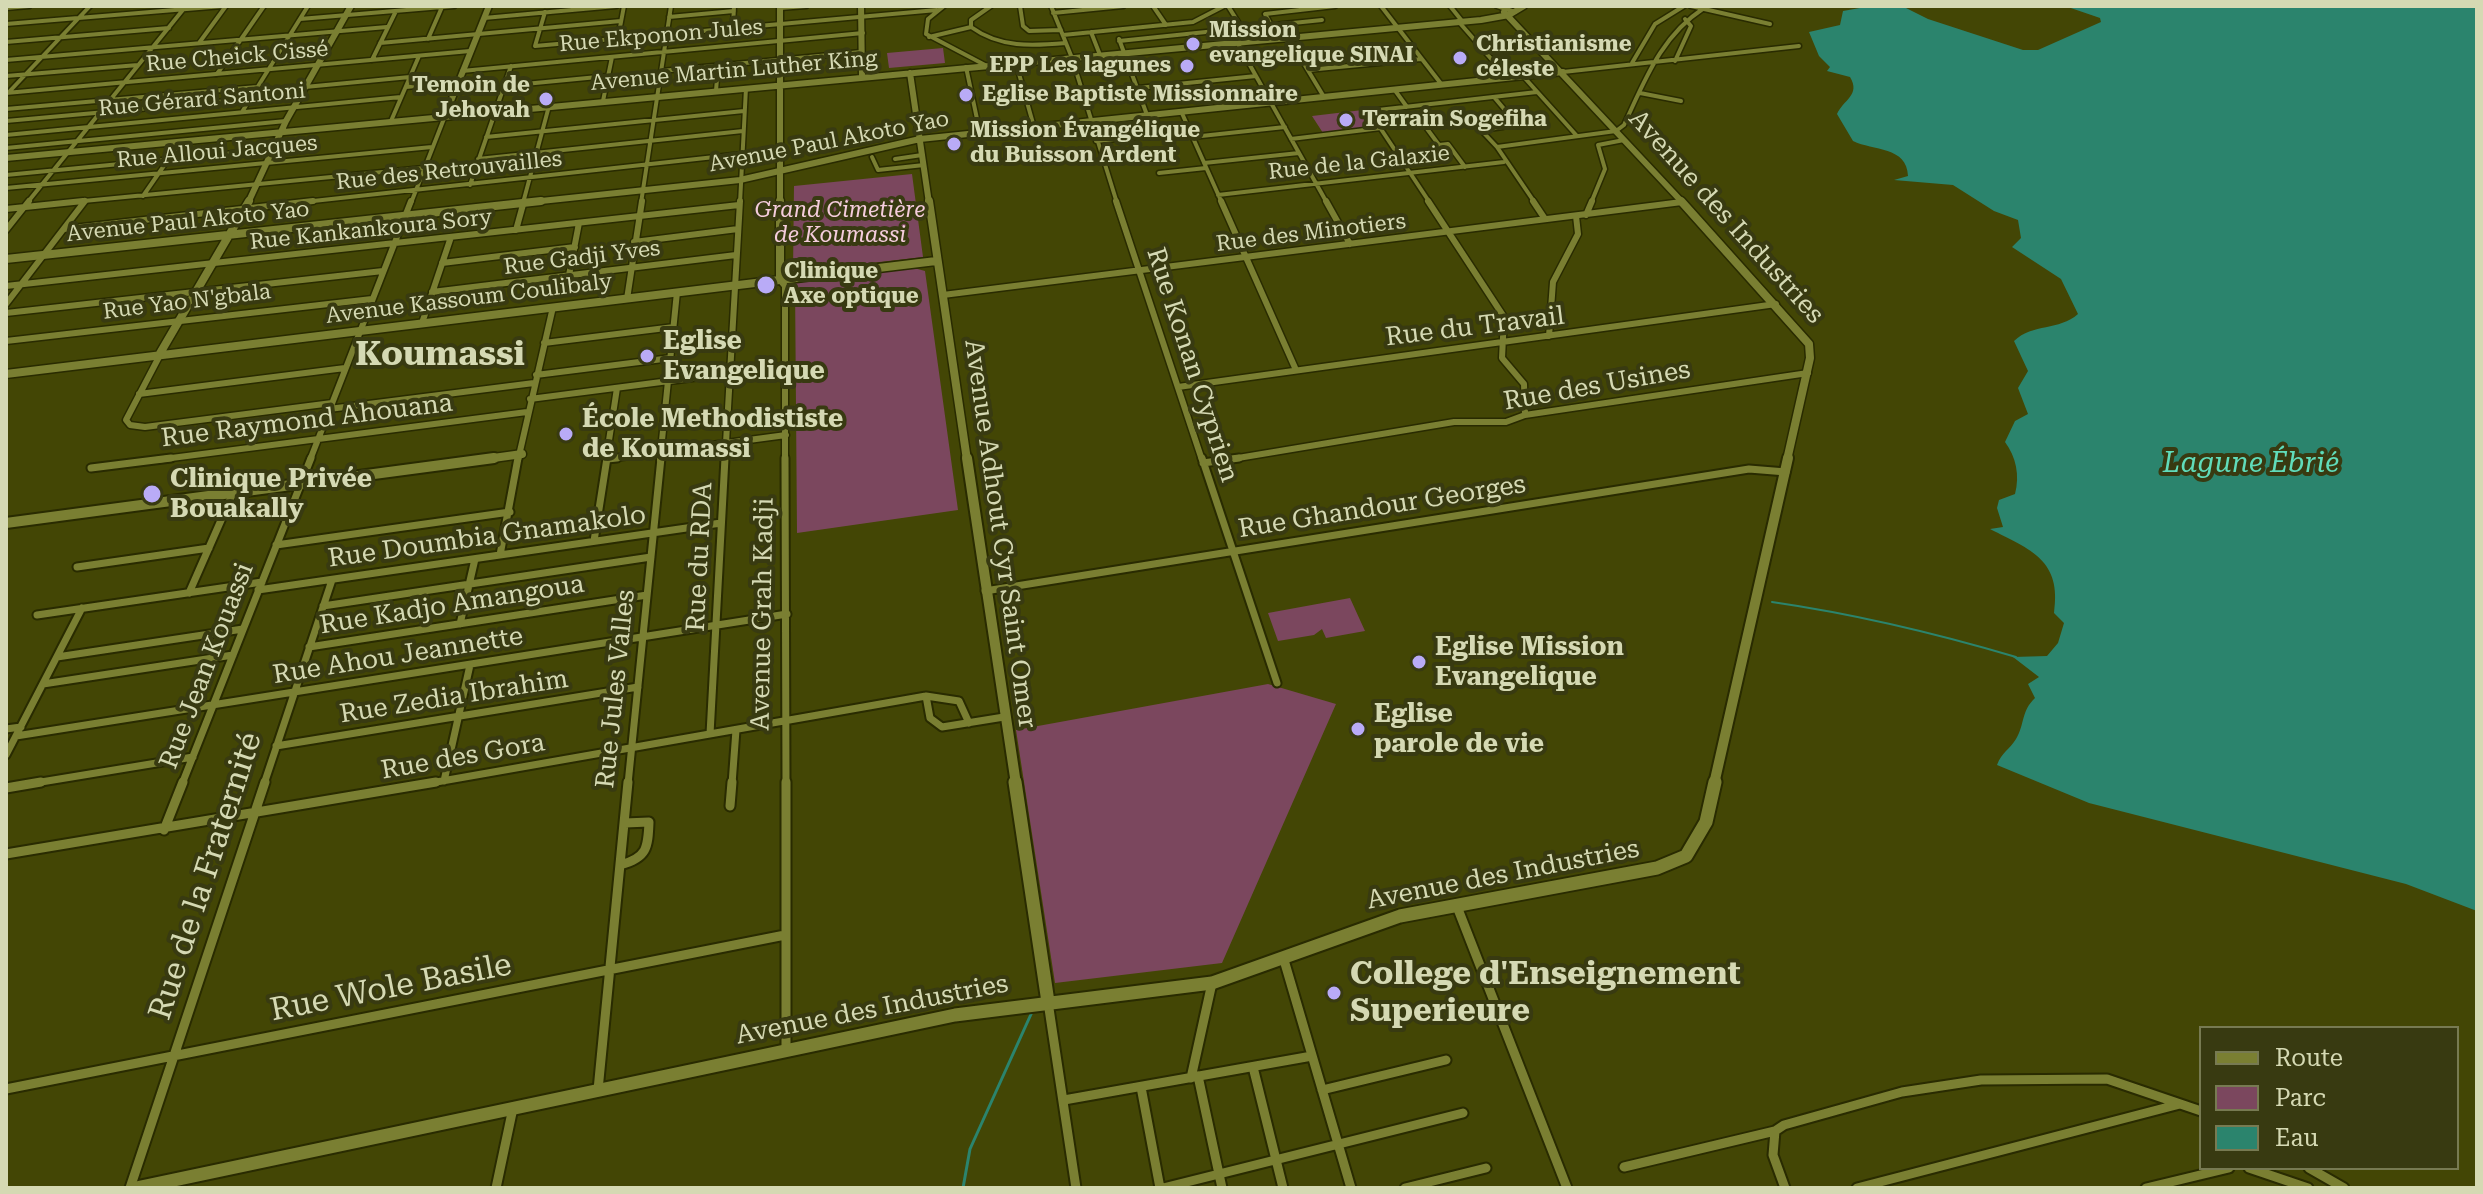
<!DOCTYPE html>
<html>
<head>
<meta charset="utf-8">
<style>
  body { margin:0 }
  #map { position:relative; width:2483px; height:1194px; overflow:hidden; background:#434605; font-family:"Roboto Serif",serif }
  canvas { display:block }
  .frame { position:absolute; inset:0; border:8px solid #d5d9b3; pointer-events:none }
  .legend { position:absolute; left:2199px; top:1026px; width:260px; height:144px; box-sizing:border-box; background:#383a11; border:2px solid #777a52; margin:0; padding:10px 14px; list-style:none; font-size:24px; color:#d5d9b3 }
  .legend li { display:flex; align-items:center; gap:16px; height:40px }
  .legend b { width:40px; border:2px solid #777a52 }
</style>
</head>
<body>
<div id="map">
<canvas width="2483" height="1194"></canvas>
<div class="frame"></div>
<ul class="legend">
<li><b style="height:10px;background:#7a7f32"></b>Route</li>
<li><b style="height:22px;background:#7b475e"></b>Parc</li>
<li><b style="height:22px;background:#2b846d"></b>Eau</li>
</ul>
</div>
<script>
const context = document.querySelector('canvas').getContext('2d');
context.lineJoin = 'round';
function fill(path, color) { context.fillStyle = color; context.fill(path, 'evenodd'); }
function strokePath(path, color, width, dash) { context.strokeStyle = color; context.lineWidth = width; context.lineCap = dash ? 'butt' : 'round'; context.setLineDash(dash || []); context.stroke(path); }
function write(font, color, halo, rows, align = 'center') {
  context.font = font + ' "Roboto Serif",serif'; context.lineWidth = 8; context.setLineDash([]); context.textBaseline = 'middle'; context.strokeStyle = halo; context.fillStyle = color; for (const [text, x, y, turn = 0] of rows) {
    context.save(); context.translate(x, y); context.rotate((+turn || 0) * Math.PI / 180); context.textAlign = isNaN(turn) ? turn : align; if (halo) context.strokeText(text, 0, 0); context.fillText(text, 0, 0); context.restore();
  }
}
fill(new Path2D(`
  M943,48L945,63L889,68L887,53Z
  M1371,109L1383,127L1323,133L1312,116Z
  M912,174L923,257L793,272L794,186Z
  M914,268L925,271L958,510L797,533L795,283Z
  M1350,598L1365,631L1326,638L1322,629L1314,635L1278,641L1268,613Z
  M1268,684L1336,704L1222,963L1055,983L1016,730Z`), '#7b475e');
fill(new Path2D(`
  M1871,6H1902L1928,19L2023,50H2038L2101,22L2100,18L2065,6H2477V911L2406,884L2089,803L1997,765C2002,752 2009,750 2016,739C2025,724 2021,711 2035,698L2028,684L2039,677L2013,657L2047,656L2058,643L2064,623L2054,613C2062,560 2031,550 1990,529L2003,527L1997,508L1999,500L2015,494C2020,475 2016,457 2005,442L2015,421L2028,414L2018,388L2028,371L2014,341C2033,323 2059,331 2078,314L2061,279L2012,247L2021,238L2018,220L1994,211L1953,185L1894,180L1908,176C1907,146 1873,151 1853,141L1837,114C1843,100 1861,95 1850,77L1827,71L1830,67L1819,56L1809,32L1840,25L1843,11Z`), '#2b846d');
strokePath(new Path2D(`
  M1772,602C1855,614 1935,633 2016,657`), '#2b846d', 2);
strokePath(new Path2D(`
  M578,1188H591
  M963,1188L970,1149L1032,1012`), '#2b846d', 3);
const streetFar3 = new Path2D(`
  M944,6L928,19L926,34L985,65
  M991,6L971,20V27C1000,48 1032,46 1066,43
  M1020,6L1023,26L1029,31L1061,30
  M1051,6L1072,58L1117,203
  M1153,6L1166,25
  M1228,6L1250,41
  M1381,6L1442,85
  M1450,6L1462,21
  M1497,6L1515,12
  M1691,6L1770,24
  M6,8L29,6
  M780,8L806,6
  M545,12L535,46L937,10
  M1053,13L1123,6
  M669,17L734,11
  M484,18L616,6
  M300,19L454,6
  M1458,21L1507,77
  M6,24L223,6
  M1271,25L1265,14L1335,6
  M733,28L734,6
  M1091,32L1100,55
  M1063,35L1193,22L1224,6
  M929,37L971,27
  M1288,37L1324,97
  M618,38L624,6
  M428,39L442,7
  M1119,39L1147,115
  M1119,41L1322,20
  M6,42L169,28
  M1237,42L1327,203
  M199,43L226,6
  M380,43L621,21
  M6,60L387,27
  M372,60L396,11
  M1675,61L1691,26L1685,19
  M1016,63L1034,127
  M1632,63L1655,24L1684,6
  M966,67L980,133
  M1308,70L1421,59
  M462,71L863,33
  M661,71L861,52
  M1563,72L1799,46
  M217,74L264,6
  M6,76L138,65
  M1523,76L1577,136
  M504,86L608,76
  M305,87L410,77
  M406,87L458,82
  M1138,88L1256,76
  M1394,89L1407,107
  M716,91L718,66
  M9,92L90,6
  M6,93L470,51
  M1640,93L1681,101
  M603,101L612,57
  M6,109L257,87
  M1181,111L1222,203
  M242,112L308,6
  M6,121L250,99
  M391,121L419,56
  M1481,130L1497,147
  M1481,130L1503,127
  M6,135L401,97
  M486,137L744,111
  M1192,137L1285,127
  M1291,139L1381,128
  M1096,141L1145,136
  M6,148L286,121
  M872,157L878,170L924,165
  M478,159L743,131
  M895,159L922,155
  M1204,163L1299,153
  M1465,167L1448,144L1439,145L1425,126L1510,116L1494,97
  M1159,173L1206,168
  M6,175L276,149
  M470,185L511,66
  M6,188L432,147
  M1218,195L1504,162
  M143,196L181,141
  M27,203L186,6
  M63,203L424,168
  M83,203L85,201
  M295,203L742,154
  M411,203L445,116
  M523,203L549,106
  M641,203L671,6
  M740,203L746,88
  M1430,203L1369,111L1537,92
  M1535,203L1497,147L1616,131L1624,125C1645,80 1661,36 1704,8
  M1591,203L1605,169L1598,145L1624,140
  M1671,203L1682,202`);
const streetFar2 = new Path2D(`
  M1116,201L1202,460
  M1221,201L1296,370
  M1326,201L1350,244
  M1428,201L1504,317L1502,358L1524,384L1525,415
  M1533,201L1545,219
  M6,209L83,201
  M1586,215L1592,201
  M64,229L313,201
  M6,230L29,201
  M516,230L524,201
  M634,242L738,229
  M442,263L575,247
  M569,275L579,223
  M780,280L785,286V460
  M6,286L739,205
  M432,292L736,255
  M943,295L1682,202
  M627,299L642,201
  M6,304L85,201
  M6,313L383,271
  M422,323L451,237
  M1549,336L1553,282L1578,234L1576,216
  M6,341L372,299
  M544,343L674,327
  M160,355L126,420L130,425L145,427L332,403
  M536,375L671,358
  M1178,387L1776,304
  M139,394L345,368
  M530,399L785,366
  M329,409L534,383
  M607,459L786,435
  M156,460L527,412
  M310,460L411,201
  M518,460L553,307
  M606,460L617,388
  M660,460L677,292
  M725,460L740,201
  M1226,460L1454,422H1506L1525,415L1808,373`);
const streetFar1 = new Path2D(`
  M785,458L786,784
  M1202,458L1277,683
  M607,459L617,458
  M1203,463L1239,458
  M91,468L171,458
  M594,541L607,458
  M276,545L510,512
  M500,555L518,458
  M77,567L209,548
  M258,590L721,523
  M985,591L1749,469L1786,472
  M189,593L233,493
  M323,606L651,557
  M37,615L262,582
  M460,624L475,559
  M309,647L647,595
  M57,657L243,629
  M43,684L233,655
  M926,696L930,718L942,727L1004,717
  M6,729L21,727
  M710,734L725,458
  M16,736L787,614
  M276,746L638,687
  M6,755L82,608
  M444,781L470,665
  M29,784L193,757
  M182,784L311,458
  M264,784L332,580
  M425,784L926,696L959,701L969,723
  M628,784L661,458
  M732,784L736,730`);
const street = new Path2D(`
  M786,782V1049
  M6,788L41,782
  M730,806L732,782
  M164,830L183,782
  M6,854L436,782
  M620,865C647,858 648,848 649,822L625,823
  M1456,904L1567,1188
  M1284,960L1351,1188
  M1048,1002L1076,1188
  M1253,1067L1283,1188
  M1198,1076L1222,1188
  M1191,1078L1212,983
  M1141,1087L1160,1188
  M6,1089L785,935
  M598,1090L628,782
  M1322,1090L1446,1060
  M1064,1100L1312,1056
  M1624,1167L1775,1131
  M2249,1168L2308,1188
  M2309,1168L2344,1188
  M130,1188L265,782
  M496,1188L513,1108
  M1163,1188L1463,1113
  M1405,1188L1486,1168
  M1785,1188L1773,1155L1775,1131L1784,1125L1902,1092L1981,1080L2107,1079L2201,1111
  M1857,1188L2180,1104
  M2146,1188L2229,1168`);
const secondaryFar3 = new Path2D(`
  M780,6V203
  M861,6L862,77
  M1504,12L1683,203
  M910,73L929,203
  M445,116L489,6
  M6,158L1481,20L1509,15L1524,6
  M248,203L286,121L351,6
  M522,203L740,180L920,139L1563,72`);
const secondaryFar2 = new Path2D(`
  M780,201V280
  M929,201L967,460
  M1681,201L1809,344L1810,358L1787,460
  M6,259L541,201
  M159,355L249,201
  M6,374L936,261
  M479,460L522,454`);
const secondaryFar1 = new Path2D(`
  M967,458L1016,784
  M6,523L494,458
  M1714,784L1788,458`);
const secondary = new Path2D(`
  M1015,782L1048,1002
  M136,1188L955,1015L1212,983L1400,916L1657,868L1686,856L1706,822L1715,782`);
strokePath(streetFar3, '#292b01', 7);
strokePath(streetFar2, '#292b01', 9);
strokePath(streetFar1, '#292b01', 11);
strokePath(street, '#292b01', 13);
strokePath(secondaryFar3, '#292b01', 9);
strokePath(secondaryFar2, '#292b01', 11);
strokePath(secondaryFar1, '#292b01', 14);
strokePath(secondary, '#292b01', 17);
strokePath(streetFar3, '#7a7f32', 4);
strokePath(streetFar2, '#7a7f32', 6);
strokePath(streetFar1, '#7a7f32', 7);
strokePath(street, '#7a7f32', 9);
strokePath(secondaryFar3, '#7a7f32', 6);
strokePath(secondaryFar2, '#7a7f32', 8);
strokePath(secondaryFar1, '#7a7f32', 10);
strokePath(secondary, '#7a7f32', 13);
for (const [x, y, r, color] of [
  [1193,44,8,"#b9abf7"],
  [1460,58,8,"#b9abf7"],
  [1187,66,8,"#b9abf7"],
  [966,95,8,"#b9abf7"],
  [546,99,8,"#b9abf7"],
  [1346,120,8,"#b9abf7"],
  [954,144,8,"#b9abf7"],
  [766,285,10,"#b9abf7"],
  [647,356,8,"#b9abf7"],
  [566,434,8,"#b9abf7"],
  [152,494,10,"#b9abf7"],
  [1419,662,8,"#b9abf7"],
  [1358,729,8,"#b9abf7"],
  [1334,993,8,"#b9abf7"]
]) { const dot = new Path2D(); dot.arc(x, y, r, 0, 2 * Math.PI); context.fillStyle = color; context.fill(dot); strokePath(dot, '#383a11', 3); }
write('bold 22px', '#d5d9b3', '#383a11', [
  ["Mission",1209,31],
  ["evangelique SINAI",1209,56],
  ["Christianisme",1476,45],
  ["céleste",1476,70],
  ["EPP Les lagunes",1171,66,"right"],
  ["Temoin de",530,86,"right"],
  ["Jehovah",530,111,"right"],
  ["Eglise Baptiste Missionnaire",982,95],
  ["Terrain Sogefiha",1362,120],
  ["Mission Évangélique",970,131],
  ["du Buisson Ardent",970,156],
  ["Clinique",784,272],
  ["Axe optique",784,297]
], 'left');
write('22px', '#d5d9b3', '#383a11', [
  ["Rue Ekponon Jules",661,36,-5],
  ["Rue Cheick Cissé",237,57,-5],
  ["Avenue Martin Luther King",734,71,-5],
  ["Rue Gérard Santoni",202,100,-5],
  ["Avenue Paul Akoto Yao",829,142,-11],
  ["Rue Alloui Jacques",217,152,-5],
  ["Rue de la Galaxie",1359,163,-6],
  ["Rue des Retrouvailles",449,171,-6],
  ["Avenue Paul Akoto Yao",188,222,-6],
  ["Rue Kankankoura Sory",371,230,-6],
  ["Rue des Minotiers",1311,233,-7],
  ["Rue Gadji Yves",582,258,-7],
  ["Avenue Kassoum Coulibaly",469,299,-7],
  ["Rue Yao N'gbala",187,302,-7]
]);
write('italic 22px', '#f5cddd', '#383a11', [
  ["Grand Cimetière",840,211],
  ["de Koumassi",840,236]
]);
write('26px', '#d5d9b3', '#383a11', [
  ["Avenue des Industries",1726,217,48],
  ["Rue du Travail",1475,327,-7],
  ["Rue Konan Cyprien",1192,365,72],
  ["Rue des Usines",1597,386,-10],
  ["Rue Raymond Ahouana",307,421,-7],
  ["Rue Ghandour Georges",1382,507,-9],
  ["Avenue Adhout Cyr Saint Omer",1000,534,82],
  ["Rue Doumbia Gnamakolo",487,537,-8],
  ["Rue du RDA",700,557,-87],
  ["Rue Kadjo Amangoua",452,605,-9],
  ["Avenue Grah Kadji",763,614,-89],
  ["Rue Ahou Jeannette",398,656,-9],
  ["Rue Jean Kouassi",207,666,-69],
  ["Rue Jules Valles",616,689,-84],
  ["Rue Zedia Ibrahim",454,697,-9],
  ["Rue des Gora",463,757,-10],
  ["Avenue des Industries",1503,875,-11],
  ["Avenue des Industries",872,1010,-11]
]);
write('bold 26px', '#d5d9b3', '#383a11', [
  ["Eglise",663,341],
  ["Evangelique",663,371],
  ["École Methodististe",582,419],
  ["de Koumassi",582,449],
  ["Clinique Privée",170,479],
  ["Bouakally",170,509],
  ["Eglise Mission",1435,647],
  ["Evangelique",1435,677],
  ["Eglise",1374,714],
  ["parole de vie",1374,744]
], 'left');
write('italic 28px', '#60dcba', '#383a11', [
  ["Lagune Ébrié",2251,464]
]);
write('32px', '#d5d9b3', '#383a11', [
  ["Rue de la Fraternité",206,876,-72],
  ["Rue Wole Basile",391,988,-11]
]);
write('bold 32px', '#d5d9b3', '#383a11', [
  ["College d'Enseignement",1350,975],
  ["Superieure",1350,1012]
], 'left');
write('bold 34px', '#d5d9b3', '#383a11', [
  ["Koumassi",440,355]
]);
</script>
</body>
</html>
